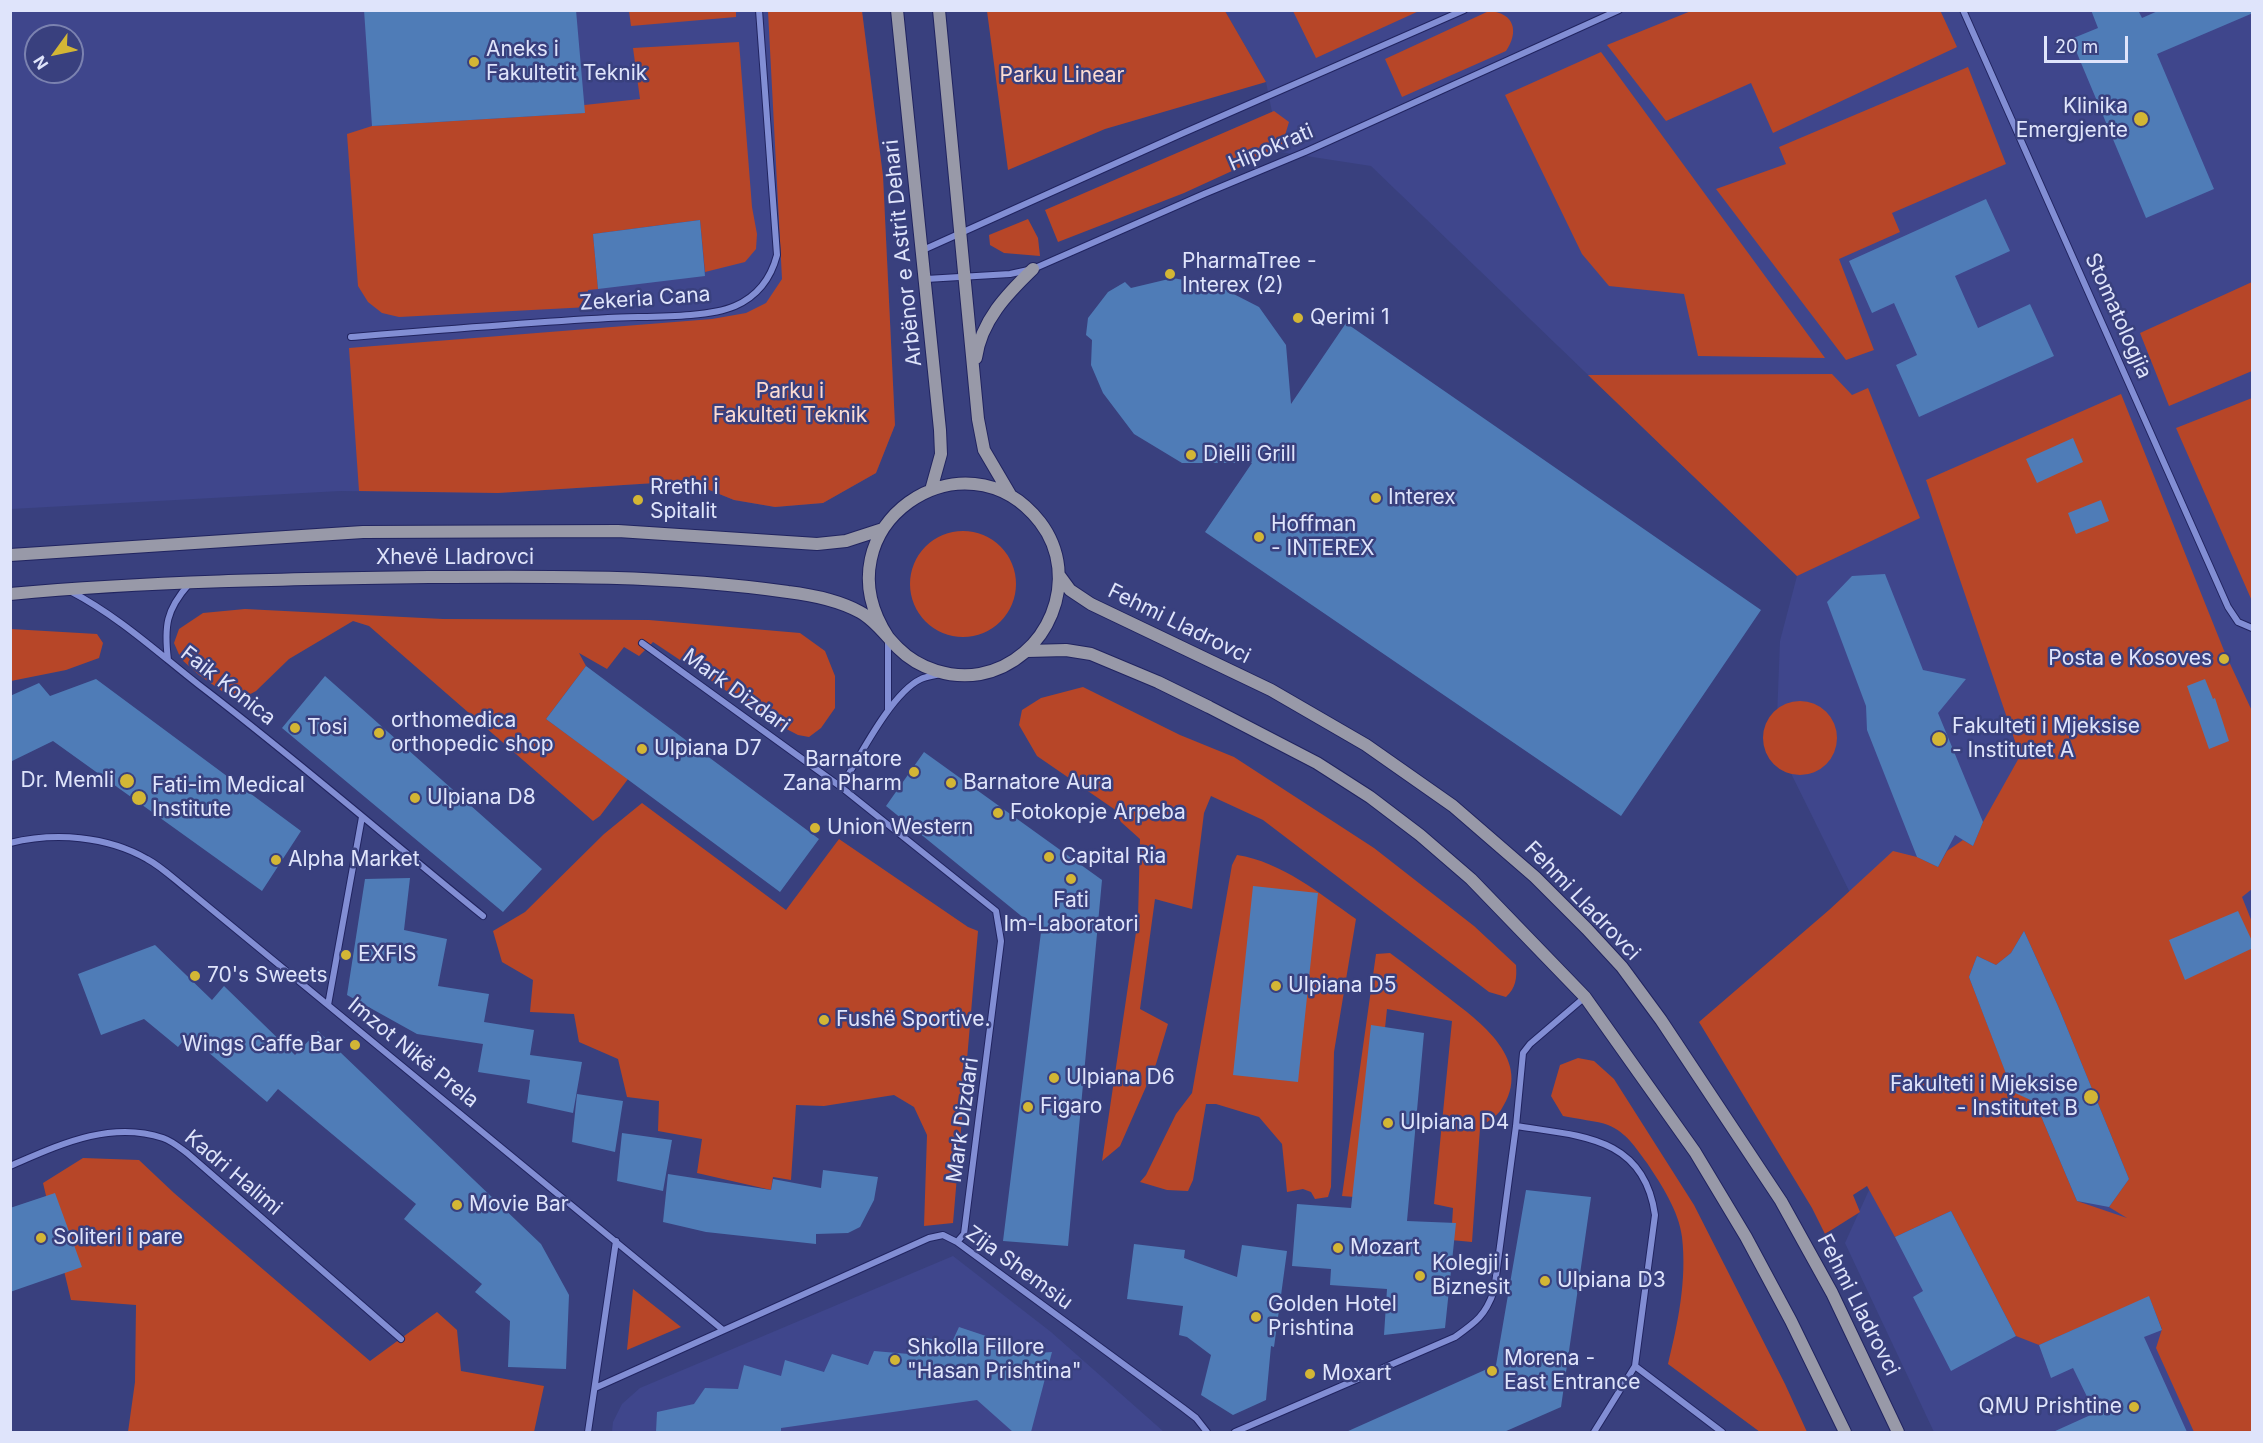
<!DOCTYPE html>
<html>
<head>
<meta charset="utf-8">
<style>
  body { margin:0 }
  #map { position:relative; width:2263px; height:1443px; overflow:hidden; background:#39407e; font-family:Inter,sans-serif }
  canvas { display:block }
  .frame { position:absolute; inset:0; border:12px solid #dfe4fb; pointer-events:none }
  .north { position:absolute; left:24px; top:24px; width:60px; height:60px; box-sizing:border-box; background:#39407e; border:2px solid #7b82b0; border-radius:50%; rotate:237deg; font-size:16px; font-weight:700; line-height:24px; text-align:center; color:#dfe4fb }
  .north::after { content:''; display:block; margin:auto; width:21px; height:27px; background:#d3b635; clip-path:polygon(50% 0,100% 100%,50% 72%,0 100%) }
  .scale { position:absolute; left:2044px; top:36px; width:84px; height:27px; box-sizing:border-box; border:3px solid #dfe4fb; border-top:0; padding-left:8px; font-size:18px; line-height:21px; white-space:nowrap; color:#dfe4fb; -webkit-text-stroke:4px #39407e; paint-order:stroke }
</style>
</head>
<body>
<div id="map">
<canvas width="2263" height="1443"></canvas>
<div class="frame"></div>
<div class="north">N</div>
<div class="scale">20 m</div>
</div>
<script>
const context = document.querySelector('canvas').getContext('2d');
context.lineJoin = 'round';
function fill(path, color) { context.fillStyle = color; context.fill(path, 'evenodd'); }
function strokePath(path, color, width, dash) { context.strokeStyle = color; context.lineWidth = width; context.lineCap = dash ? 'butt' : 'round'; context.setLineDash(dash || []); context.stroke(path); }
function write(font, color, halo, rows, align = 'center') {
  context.font = font + ' Inter,sans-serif'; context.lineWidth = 5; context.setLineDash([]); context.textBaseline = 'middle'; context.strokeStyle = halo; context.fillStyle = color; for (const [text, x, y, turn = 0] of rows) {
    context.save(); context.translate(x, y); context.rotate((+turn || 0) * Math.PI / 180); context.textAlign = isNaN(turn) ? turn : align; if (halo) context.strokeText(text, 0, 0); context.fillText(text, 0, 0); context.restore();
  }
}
fill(new Path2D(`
  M11,11H862L883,176L895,425L876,473L823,503L775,507L734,500L687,481L498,493L340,491L11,509ZM36,36H72V72H36Z
  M1225,11H2252V1432H1934L1845,1243L1889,1146L1910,1014L1776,743L1780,641L1797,576L1371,166L1280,152L1266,82Z
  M953,1256L1051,1332L1164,1432H612L613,1422L622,1404L640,1388Z`), '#3f468c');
fill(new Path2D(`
  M1940,10L1957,47L1773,133L1751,83L1666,121L1607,45L1691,11Z
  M629,11H736V17L631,26Z
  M768,11H862L883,176L895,425L876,473L823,503L775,507L734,500L687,481L498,493L359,491L349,348L712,319L746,313L766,303L782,279Z
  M987,11H1225L1266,82L1105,129L1008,170Z
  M1293,11H1419L1316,58Z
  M1489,11C1515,13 1519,32 1506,51L1402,97L1385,59Z
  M739,42L752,207L757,234L756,249L745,262L705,272L700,220L593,234L598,289L588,290L589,307L399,317L382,313L368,302L358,286L347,134L372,126L583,113L566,107L640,99L633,48Z
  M1601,52L1825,358L1698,356L1684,294L1609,286L1582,254L1505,95Z
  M1968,67L2006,164L1892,213L1900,232L1839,259L1874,350L1846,360L1716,189L1786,164L1779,147Z
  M1274,111L1289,122L1280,152V149L1184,193L1058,242L1045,210Z
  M1028,219L1038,238L1040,256L1004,253L990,245L989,235Z
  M2252,282V371L2169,406L2140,333Z
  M1832,374L1852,395L1868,388L1920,518L1797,576L1588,375Z
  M2121,394L2225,653L2252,711V889L2242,897L2252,922V1432H2194L2156,1348L2162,1329L2149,1297L2039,1345L2016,1336L1951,1211L1895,1237L1867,1186L1853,1195L1860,1212L1825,1234L1812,1208L1699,1022L1829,910L1893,851L1917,857L1938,867L1947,851L1963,840L1973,846L1983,822L2020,756L1926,480ZM2024,931L2058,1006L2129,1179L2109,1207L2127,1218L2077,1201L2035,1102L2013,1091L1969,977L1977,956L1996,965L2011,953Z
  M2252,398V601L2176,428Z
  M910 584a53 53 0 1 1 106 0a53 53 0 1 1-106 0Z
  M245,609L443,619L649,620L800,633L825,651L835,676V708L821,728L809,737L798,735L773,722L653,642L639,656L624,647L607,669L579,653L586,666L546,719L628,779L600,816L593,821L369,626L353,621L289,659L256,691L243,698L229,696L199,675L181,659L174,643L179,629L203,613Z
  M11,629L97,634L103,643L99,658L66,670L11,681Z
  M1083,687L1180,735L1234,757L1374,848L1474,926L1516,965C1517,978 1516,988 1506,997L1489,992L1263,820L1211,796L1204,813L1192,909L1155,899L1140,1009L1168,1024L1156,1064L1120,1146L1102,1161L1138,919L1140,839L1121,822L1114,809L1037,756L1019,725L1022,710L1041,698Z
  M1763 738a37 37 0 1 1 74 0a37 37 0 1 1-74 0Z
  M642,803L786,910L839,839L968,927L978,931L953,1223L924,1226L927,1135L914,1107L894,1095L824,1106L796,1105L791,1180L773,1177L771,1190L697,1173L702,1139L658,1131L659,1101L627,1097L618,1059L579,1042L574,1014L530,1012L533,980L502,962L493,931L525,912L604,834Z
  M1237,855C1282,862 1320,894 1356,919L1334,1052L1331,1187L1328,1197L1315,1199L1311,1192L1303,1189L1287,1192L1282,1144L1259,1117L1216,1104H1206L1193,1180L1188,1191L1167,1190L1140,1182L1146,1175L1176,1114L1192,1093L1232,865Z
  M1390,953C1409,967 1427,981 1445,995C1480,1022 1535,1060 1501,1110C1496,1117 1486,1122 1480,1128L1472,1242L1451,1240L1453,1208L1434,1204L1452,1021L1387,1009L1367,1198L1342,1196L1376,954Z
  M1578,1058L1594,1061L1614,1079L1694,1205L1785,1384L1807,1432H1760L1668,1364C1678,1323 1687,1280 1682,1237C1679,1211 1661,1184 1647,1163C1635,1147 1627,1133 1608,1125C1598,1121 1576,1119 1563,1116L1551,1096L1560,1065Z
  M83,1158L139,1160L174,1193L370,1361L437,1312L457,1330L461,1371L544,1386L534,1432H128L135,1382L136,1305L71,1300L43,1183Z
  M633,1289L681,1327L627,1350Z`), '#b74628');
fill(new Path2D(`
  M364,10H576L585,113L372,126Z
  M2091,10H2138L2142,18L2160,10H2253V13L2157,54L2214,189L2146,218L2071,39L2098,28Z
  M1986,199L2010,251L1955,276L1978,328L2030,304L2054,356L1919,417L1896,365L1917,355L1894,303L1872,313L1849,261Z
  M700,220L705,276L598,289L593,234Z
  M1173,278L1220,287L1259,307L1286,345L1291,404L1346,323L1761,610L1621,816L1205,532L1252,463H1182L1134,434L1103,393L1091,365L1092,340L1086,335L1088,318L1108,292L1125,282L1131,288Z
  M2073,438L2083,462L2037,483L2026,459Z
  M2101,500L2109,521L2076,534L2068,513Z
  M1885,574L1923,670L1966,679L1938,713L1983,822L1973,846L1955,835L1938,867L1917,857L1867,730L1866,706L1827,602L1852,576Z
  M586,666L819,839L780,892L546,719Z
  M325,676L542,869L503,912L282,728Z
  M96,679L301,831L262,891L53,741L10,762V696L39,683L50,696Z
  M2205,679L2213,699L2215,698L2229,741L2209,749L2187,686Z
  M924,752L1102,880L1068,1246L1003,1241L1041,932L886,806Z
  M410,878L404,930L447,939L438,986L489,994L484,1022L534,1030L530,1055L582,1062L573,1113L527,1103L530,1080L478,1072L483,1044L417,1034L347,995L365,879Z
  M1253,886L1318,893L1298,1082L1233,1075Z
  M2238,911L2253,943V948L2185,980L2169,940Z
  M2024,931L2058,1006L2129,1179L2109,1207L2077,1201L2035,1102L2013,1092L1969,977L1977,956L1996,965L2011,953Z
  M155,945L212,1000L224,986L295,1055L318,1031L541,1244L569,1295L566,1369L508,1367L510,1321L475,1292L482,1284L404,1219L416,1204L278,1089L267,1102L188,1035L178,1047L144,1019L101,1035L78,974Z
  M1371,1025L1424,1033L1407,1221L1456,1223L1445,1328L1384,1335L1387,1289L1330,1285L1331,1269L1292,1266L1297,1204L1351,1208Z
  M577,1094L623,1101L615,1152L572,1142Z
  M622,1133L672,1140L663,1191L617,1181Z
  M823,1170L878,1177L874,1200L860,1227L848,1233L816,1234V1244L706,1232L663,1222L668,1174L771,1190L773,1179L821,1188Z
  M1526,1190L1591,1197L1561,1407L1504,1432H1346L1496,1365Z
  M55,1193L82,1267L10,1292V1208Z
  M1951,1211L2016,1336L1951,1371L1913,1297L1923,1291L1895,1237Z
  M1134,1244L1185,1250L1184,1258L1237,1277L1242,1245L1287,1251L1274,1347L1271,1346L1266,1400L1233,1415L1201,1395L1211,1355L1187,1337L1179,1335L1183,1306L1127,1299Z
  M2149,1296L2162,1330L2144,1337L2187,1432H2053L2095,1413L2073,1368L2051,1378L2039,1345Z
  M959,1327L1001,1341L997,1356L1052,1352L1031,1432H1013L977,1400L781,1428V1432H656L657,1412L694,1404L705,1388L738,1389L744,1365L781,1376L785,1360L824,1372L832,1354L868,1365L874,1351L909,1354L919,1337L952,1342Z`), '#4f7cb7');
const street = new Path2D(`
  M1963,10L2228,607L2238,622L2252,628
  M923,250L1181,134L1464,10
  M926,279L1010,274L1033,269L1204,194L1305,152L1619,10
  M351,337C437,330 522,323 608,318C643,316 705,319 735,306C758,296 771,278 777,255L759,10
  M70,591C118,616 157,652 199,685C296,759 388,839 483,916
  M888,640V710
  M642,643L841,787L996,911L1001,941L964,1234L957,1242
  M168,660C164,626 166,610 189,584
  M841,787C859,758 891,693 921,679C927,676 934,676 940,674
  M10,843C55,832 107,836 147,859C162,867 175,880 188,890L723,1330
  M328,1005L362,817
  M1516,1126C1580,1136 1644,1136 1655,1215L1635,1366L1594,1432
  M10,1166C59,1145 110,1120 163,1138C172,1141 180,1148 187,1153L401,1339
  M1635,1366L1722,1432
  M595,1388L929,1238L943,1235L957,1242L1183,1408L1196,1418L1207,1432
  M588,1432L616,1241
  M1235,1432L1455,1337C1476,1322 1485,1316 1494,1291L1516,1126L1523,1053L1530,1044L1585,997`);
const secondary = new Path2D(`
  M897,10L940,430L941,454L931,490
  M939,10L978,419L984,450L1011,496
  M976,358C981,321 1007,294 1033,269
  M10,555L363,532L618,531L817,544L846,541L883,529
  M1059,575L1070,590L1091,604L1271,690L1366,745L1453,806L1535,877L1587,929L1622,967L1661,1020L1781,1201L1832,1293L1898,1432
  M10,594C150,581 289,579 429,577C549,576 669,575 788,592C813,595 838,600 860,612C875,620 886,636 898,648C919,669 951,679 980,674C1048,661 1083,578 1040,522C965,426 816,527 888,637
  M1027,651L1066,650L1091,654L1158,682L1209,707L1317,763L1370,797L1420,835L1471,879L1585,997L1695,1152L1746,1237L1791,1321L1845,1432`);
strokePath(street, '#212460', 8);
strokePath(secondary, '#212460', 14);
strokePath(street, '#828ed4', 6);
strokePath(secondary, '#9899a8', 12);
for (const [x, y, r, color] of [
  [474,62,6,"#d3b635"],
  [2141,119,8,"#d3b635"],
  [1170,274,6,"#d3b635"],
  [1298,318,6,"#d3b635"],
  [1191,455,6,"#d3b635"],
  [1376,498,6,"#d3b635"],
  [638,500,6,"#d3b635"],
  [1259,537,6,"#d3b635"],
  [2224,659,6,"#d3b635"],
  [295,728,6,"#d3b635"],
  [379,733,6,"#d3b635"],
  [1939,739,8,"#d3b635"],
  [642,749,6,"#d3b635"],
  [914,772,6,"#d3b635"],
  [127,781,8,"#d3b635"],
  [951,783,6,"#d3b635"],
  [139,798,8,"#d3b635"],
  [415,798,6,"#d3b635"],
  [998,813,6,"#d3b635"],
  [815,828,6,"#d3b635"],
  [1049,857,6,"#d3b635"],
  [276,860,6,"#d3b635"],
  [1071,879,6,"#d3b635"],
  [346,955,6,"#d3b635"],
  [195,976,6,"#d3b635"],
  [1276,986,6,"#d3b635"],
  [824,1020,6,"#d3b635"],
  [355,1045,6,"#d3b635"],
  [1054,1078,6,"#d3b635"],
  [2091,1097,8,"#d3b635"],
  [1028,1107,6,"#d3b635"],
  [1388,1123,6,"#d3b635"],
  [457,1205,6,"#d3b635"],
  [41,1238,6,"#d3b635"],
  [1338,1248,6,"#d3b635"],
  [1420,1276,6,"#d3b635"],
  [1545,1281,6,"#d3b635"],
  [1256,1317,6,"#d3b635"],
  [895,1360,6,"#d3b635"],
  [1492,1371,6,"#d3b635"],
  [1310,1374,6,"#d3b635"],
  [2134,1407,6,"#d3b635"]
]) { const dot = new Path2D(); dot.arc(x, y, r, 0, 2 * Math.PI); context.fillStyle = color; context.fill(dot); strokePath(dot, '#39407e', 2); }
write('21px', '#dfe4fb', '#39407e', [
  ["Aneks i",486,50],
  ["Fakultetit Teknik",486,74],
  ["Klinika",2128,107,"right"],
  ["Emergjente",2128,131,"right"],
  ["PharmaTree -",1182,262],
  ["Interex (2)",1182,286],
  ["Qerimi 1",1310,318],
  ["Dielli Grill",1203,455],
  ["Rrethi i",650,488],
  ["Spitalit",650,512],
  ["Interex",1388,498],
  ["Hoffman",1271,525],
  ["- INTEREX",1271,549],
  ["Posta e Kosoves",2212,659,"right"],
  ["orthomedica",391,721],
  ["orthopedic shop",391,745],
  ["Fakulteti i Mjeksise",1952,727],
  ["- Institutet A",1952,751],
  ["Tosi",307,728],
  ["Ulpiana D7",654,749],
  ["Barnatore",902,760,"right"],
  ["Zana Pharm",902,784,"right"],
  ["Dr. Memli",114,781,"right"],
  ["Barnatore Aura",963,783],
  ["Fati-im Medical",152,786],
  ["Institute",152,810],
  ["Ulpiana D8",427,798],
  ["Fotokopje Arpeba",1010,813],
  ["Union Western",827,828],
  ["Capital Ria",1061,857],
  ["Alpha Market",288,860],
  ["Fati",1071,901,"center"],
  ["Im-Laboratori",1071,925,"center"],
  ["EXFIS",358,955],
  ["70's Sweets",207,976],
  ["Ulpiana D5",1288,986],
  ["Fushë Sportive.",836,1020],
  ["Wings Caffe Bar",343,1045,"right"],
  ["Ulpiana D6",1066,1078],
  ["Fakulteti i Mjeksise",2078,1085,"right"],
  ["- Institutet B",2078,1109,"right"],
  ["Figaro",1040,1107],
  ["Ulpiana D4",1400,1123],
  ["Movie Bar",469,1205],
  ["Soliteri i pare",53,1238],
  ["Mozart",1350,1248],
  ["Kolegji i",1432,1264],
  ["Biznesit",1432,1288],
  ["Ulpiana D3",1557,1281],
  ["Golden Hotel",1268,1305],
  ["Prishtina",1268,1329],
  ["Shkolla Fillore",907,1348],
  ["\"Hasan Prishtina\"",907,1372],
  ["Morena -",1504,1359],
  ["East Entrance",1504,1383],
  ["Moxart",1322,1374],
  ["QMU Prishtine",2122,1407,"right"]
], 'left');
write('21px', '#fcdbd2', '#39407e', [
  ["Parku Linear",1062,76],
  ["Parku i",790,392],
  ["Fakulteti Teknik",790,416]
]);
write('21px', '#dfe4fb', '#39407e', [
  ["Hipokrati",1271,148,-23],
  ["Arbënor e Astrit Dehari",903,253,-96],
  ["Zekeria Cana",645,299,-4],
  ["Stomatologjia",2118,316,66],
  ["Xhevë Lladrovci",455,558],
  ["Fehmi Lladrovci",1179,624,26],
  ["Faik Konica",228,686,38],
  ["Mark Dizdari",736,691,36],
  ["Fehmi Lladrovci",1582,901,46],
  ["Imzot Nikë Prela",413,1053,39],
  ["Mark Dizdari",963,1120,-82],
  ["Kadri Halimi",233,1173,40],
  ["Zija Shemsiu",1019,1268,36],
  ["Fehmi Lladrovci",1858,1305,63]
]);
</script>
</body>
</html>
